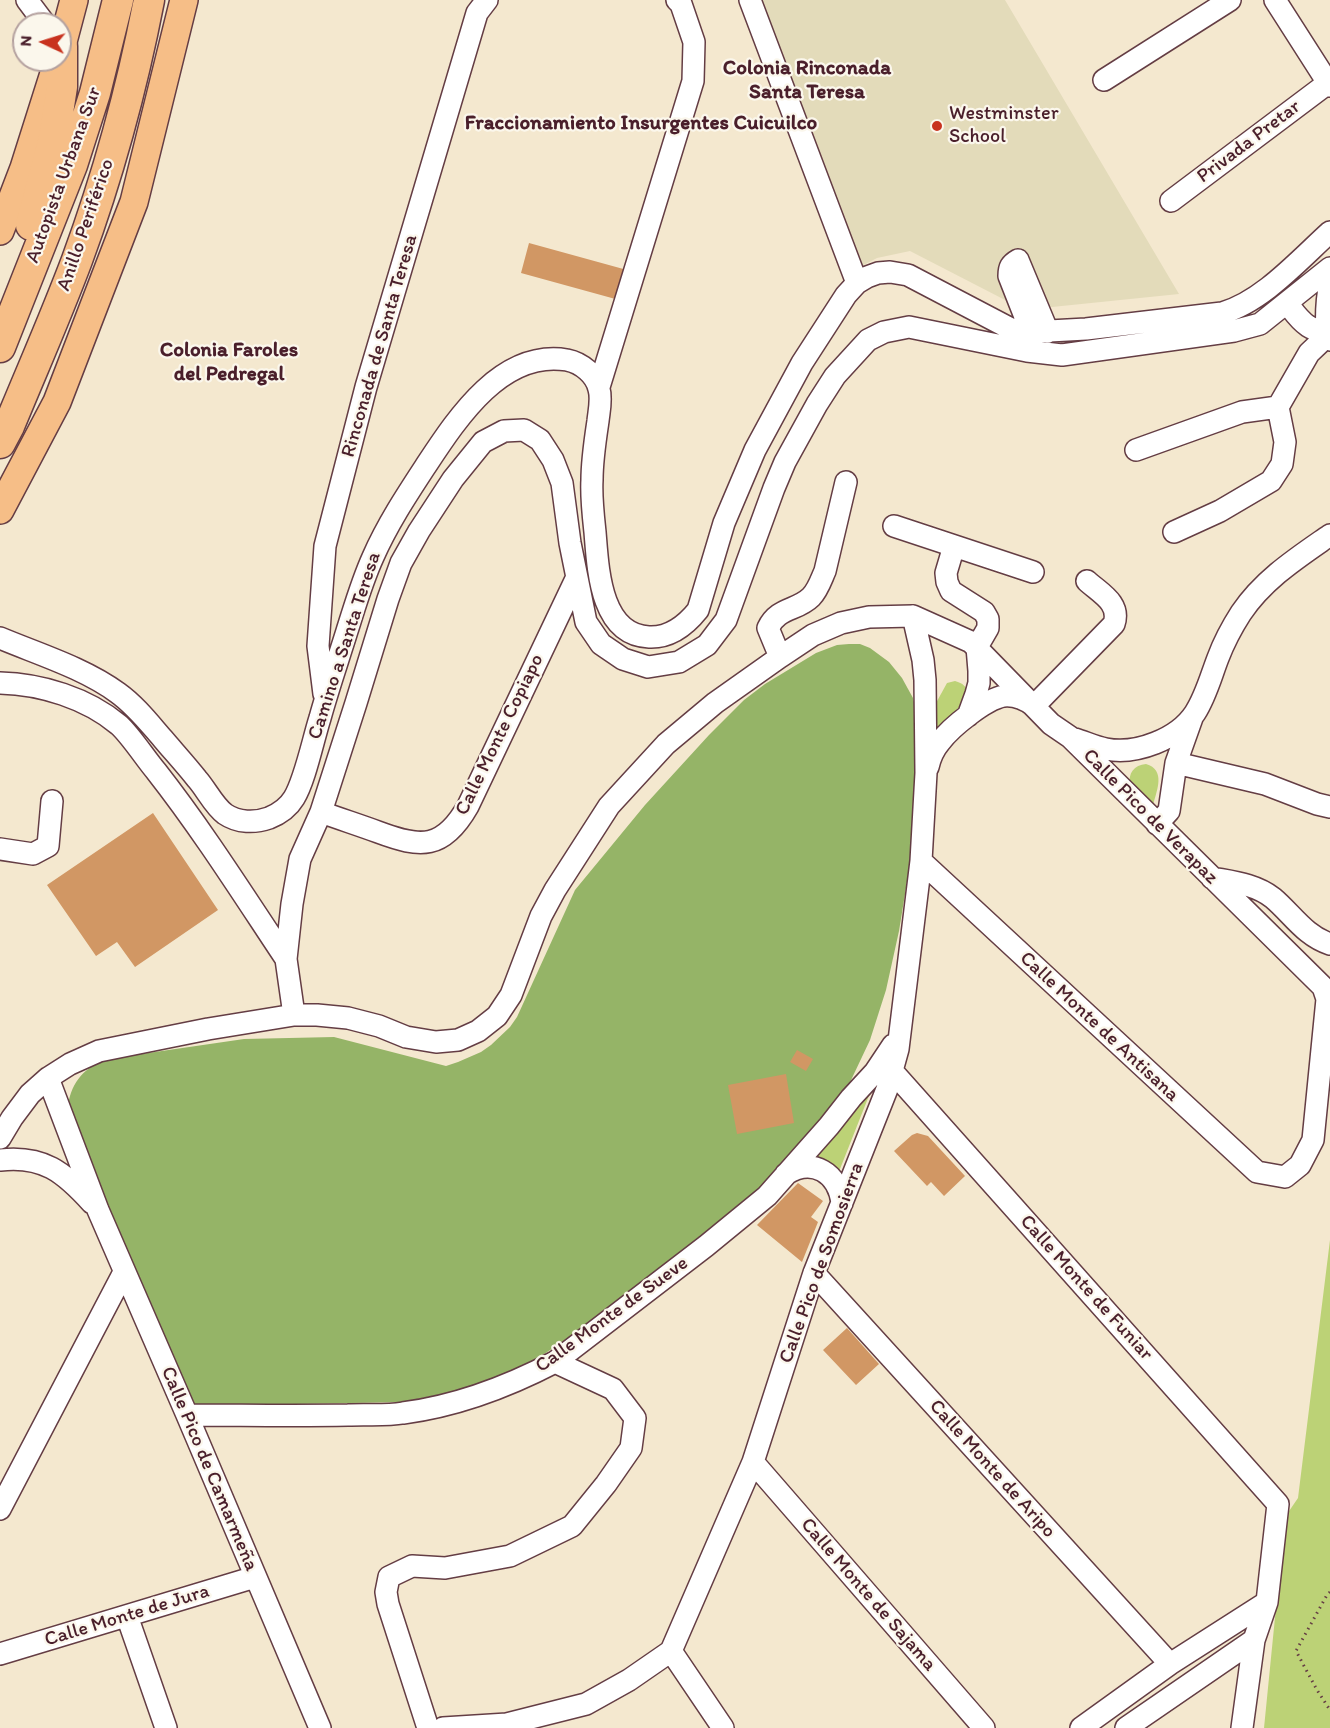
<!DOCTYPE html>
<html>
<head>
<meta charset="utf-8">
<style>
  body { margin:0 }
  #map { position:relative; width:1330px; height:1728px; overflow:hidden; background:#f4e8cf; font-family:Itim,sans-serif }
  canvas { display:block }
  .north { position:absolute; left:12px; top:12px; width:60px; height:60px; box-sizing:border-box; background:#fbf7ec; border:2px solid #b4a19f; border-radius:50%; rotate:274deg; font-size:16px; font-weight:700; line-height:24px; text-align:center; color:#4a1f2b }
  .north::after { content:''; display:block; margin:auto; width:21px; height:27px; background:#c8321e; clip-path:polygon(50% 0,100% 100%,50% 72%,0 100%) }
</style>
</head>
<body>
<div id="map">
<canvas width="1330" height="1728"></canvas>
<div class="north">N</div>
</div>
<script>
const context = document.querySelector('canvas').getContext('2d');
context.lineJoin = 'round';
function fill(path, color) { context.fillStyle = color; context.fill(path, 'evenodd'); }
function strokePath(path, color, width, dash) { context.strokeStyle = color; context.lineWidth = width; context.lineCap = dash ? 'butt' : 'round'; context.setLineDash(dash || []); context.stroke(path); }
function write(font, color, halo, rows, align = 'center') {
  context.font = font + ' Itim,sans-serif'; context.lineWidth = 4.5; context.setLineDash([]); context.textBaseline = 'middle'; context.strokeStyle = halo; context.fillStyle = color; for (const [text, x, y, turn = 0] of rows) {
    context.save(); context.translate(x, y); context.rotate((+turn || 0) * Math.PI / 180); context.textAlign = isNaN(turn) ? turn : align; if (halo) context.strokeText(text, 0, 0); context.fillText(text, 0, 0); context.restore();
  }
}
fill(new Path2D(`
  M746,0H1005L1179,294L1052,307L1007,301L910,251L877,258L850,272Z`), '#e3dbba');
fill(new Path2D(`
  M955,681C988,690 942,723 932,732L936,703L947,683Z
  M1146,764C1166,770 1157,790 1153,805L1130,785C1128,773 1134,765 1146,764Z
  M872,1088L838,1174L812,1159Z
  M1330,1240V1728H1264L1285,1517L1298,1498Z`), '#bcd276');
fill(new Path2D(`
  M849,644H860L870,648L889,662L902,678L913,698L917,715L921,772L911,857L899,931L886,990L870,1040L844,1095L762,1192L603,1315L526,1366L475,1385L447,1393L402,1402L194,1406L132,1271L68,1105C72,1081 85,1067 107,1059L244,1039L334,1037L446,1066L458,1062L481,1052L491,1045L510,1027L517,1017L575,890L645,805L709,735L744,700L765,684L816,653L837,645Z`), '#95b467');
fill(new Path2D(`
  M529,243L627,270L619,300L521,273Z
  M153,813L218,910L135,967L117,942L96,956L47,885Z
  M797,1050L813,1059L806,1071L790,1062Z
  M786,1074L794,1123L737,1134L728,1085Z
  M917,1133L928,1136L965,1176L944,1196L931,1182L927,1186L894,1151L912,1135Z
  M798,1183L823,1201L811,1217L818,1222L802,1262L757,1225Z
  M847,1328L879,1364L856,1385L823,1350Z`), '#d19764');
const minor = new Path2D(`
  M27,0L45,24
  M750,0L857,283
  M1275,0L1330,86
  M1104,80L1230,0
  M1171,201L1328,83
  M1287,303C1294,312 1299,320 1308,326C1316,331 1325,333 1330,340
  M1031,332L1009,276C1009,267 1011,264 1018,260L1048,332
  M1327,336C1326,318 1326,301 1330,284
  M599,387L693,81L694,42L681,4L677,0
  M1136,450L1242,412L1278,407L1309,353L1327,336
  M894,526L1033,572
  M1174,532L1220,511L1271,481L1282,464L1285,442L1278,407
  M954,546L946,573L947,582L951,591L984,612L988,619V628L977,647L979,671V683L976,694L968,716
  M0,638C38,654 84,668 118,693C136,706 149,723 163,739C174,752 186,765 197,779C206,789 214,806 225,814C238,823 255,823 269,818C279,814 288,808 294,798C305,780 313,740 320,718C328,689 338,660 347,631C355,606 362,581 373,557C387,525 406,496 425,467C456,420 501,349 567,360C582,363 596,375 599,389C602,399 599,411 598,421C595,441 592,460 592,480C591,497 593,514 595,532C598,568 600,635 649,637C670,638 686,625 698,610L724,523L755,450L802,363L846,295L857,283L867,277L878,273L890,272L908,275L1011,329L1031,332L1086,329L1222,313C1262,302 1299,260 1330,232
  M780,657L768,628C778,607 797,611 811,597C818,590 821,580 825,571L846,482
  M0,683C41,684 87,698 119,725C131,736 145,758 156,771C203,831 244,896 286,959
  M324,694L318,646L325,546L366,387L477,13L487,0
  M1075,739C1085,742 1095,747 1106,749C1136,755 1178,739 1195,713C1206,696 1211,676 1218,658C1224,642 1232,627 1241,613C1264,579 1297,558 1330,535
  M1176,763L1265,784L1317,804L1330,807
  M928,767C930,758 934,749 940,742C951,727 986,699 1004,696C1016,695 1025,699 1034,706L1114,624C1121,603 1100,593 1087,581
  M321,812C340,819 359,825 378,832C421,848 443,850 468,806L576,579
  M1157,824L1169,811L1176,763L1192,718
  M0,849L33,854L48,846L52,801
  M1212,878C1233,882 1255,884 1273,898C1292,914 1305,936 1330,944
  M294,1015L286,959L292,904L300,859L321,812L356,703L388,599L401,563L419,531L453,479L483,442L504,431L524,430L540,440L553,460L562,483L570,543L586,622L601,644L623,659L648,667L679,662L707,645L726,620L774,488L785,462L817,404L835,376L868,340L884,332L909,327L1027,351L1062,355L1234,331L1260,324L1330,268
  M893,1072L1278,1504L1267,1602L1254,1640L1242,1728
  M48,1078L98,1210L187,1415L320,1728
  M0,1138L12,1118L30,1094L48,1078L70,1064L99,1051L208,1029L294,1015H317L348,1018L379,1026L406,1037L436,1042L458,1040L478,1031L497,1016L511,995L541,916L555,890L609,806L666,744L715,703L780,657L813,635L841,623L869,617L913,616L971,642L1051,724L1070,737L1323,987L1327,999L1313,1140L1300,1165L1285,1177L1257,1172L921,861
  M0,1160C43,1155 64,1172 92,1203
  M786,1174C813,1157 838,1173 842,1203
  M814,1273L1170,1664
  M187,1415C241,1415 294,1416 348,1415C366,1414 385,1416 403,1413C457,1406 507,1387 555,1362L706,1246L767,1196L829,1126L851,1098L875,1072L893,1045
  M753,1462L984,1728
  M0,1509L124,1272
  M127,1616L166,1728
  M671,1651L723,1728
  M0,1654L255,1577
  M428,1728L388,1604L386,1592L389,1577L412,1566L445,1568L510,1556L572,1526L606,1484L631,1448L635,1418L613,1389L555,1362
  M443,1728L507,1724L586,1704L629,1680L671,1651L753,1462L814,1273L887,1089L898,1049L921,861L926,773L925,680L923,660L913,616
  M1081,1728L1170,1664L1267,1602
  M1126,1728L1254,1640`);
const major = new Path2D(`
  M60,53L74,0
  M0,231L24,168L56,67
  M0,510L57,402L134,202L184,0`);
const highway = new Path2D(`
  M31,225L54,138L62,87V46
  M0,347L72,165L95,93L118,0
  M0,443L9,426C32,370 56,316 77,260C108,176 132,88 149,0`);
strokePath(minor, '#643d44', 24);
strokePath(major, '#643d44', 30);
strokePath(highway, '#643d44', 33);
strokePath(new Path2D(`
  M1330,1592L1327,1595L1296,1651L1317,1690L1330,1710`), '#643d44', 3, [1.5, 4.5]);
strokePath(minor, '#fff', 21);
strokePath(major, '#f6be87', 27);
strokePath(highway, '#f6be87', 30);
for (const [x, y, r, color] of [
  [937,126,6,"#c8321e"]
]) { const dot = new Path2D(); dot.arc(x, y, r, 0, 2 * Math.PI); context.fillStyle = color; context.fill(dot); strokePath(dot, '#fbf7ec', 2); }
write('20px', '#4a1f2b', '#fbf7ec', [
  ["Westminster",949,114],
  ["School",949,137]
], 'left');
write('20px', '#4a1f2b', '#fbf7ec', [
  ["Privada Pretar",1249,142,-37],
  ["Autopista Urbana Sur",64,175,-70],
  ["Anillo Periférico",86,225,-71],
  ["Rinconada de Santa Teresa",380,346,-74],
  ["Camino a Santa Teresa",345,646,-72],
  ["Calle Monte Copiapo",500,735,-64],
  ["Calle Pico de Verapaz",1150,817,45],
  ["Calle Monte de Antisana",1099,1027,43],
  ["Calle Pico de Somosierra",822,1263,-70],
  ["Calle Monte de Funiar",1086,1288,48],
  ["Calle Monte de Sueve",612,1315,-36],
  ["Calle Pico de Camarmeña",209,1469,67],
  ["Calle Monte de Aripo",992,1469,48],
  ["Calle Monte de Sajama",868,1595,49],
  ["Calle Monte de Jura",127,1616,-17]
]);
write('bold 21px', '#4a1f2b', '#fbf7ec', [
  ["Colonia Rinconada",807,69],
  ["Santa Teresa",807,93],
  ["Fraccionamiento Insurgentes Cuicuilco",641,124],
  ["Colonia Faroles",229,351],
  ["del Pedregal",229,375]
]);
</script>
</body>
</html>
